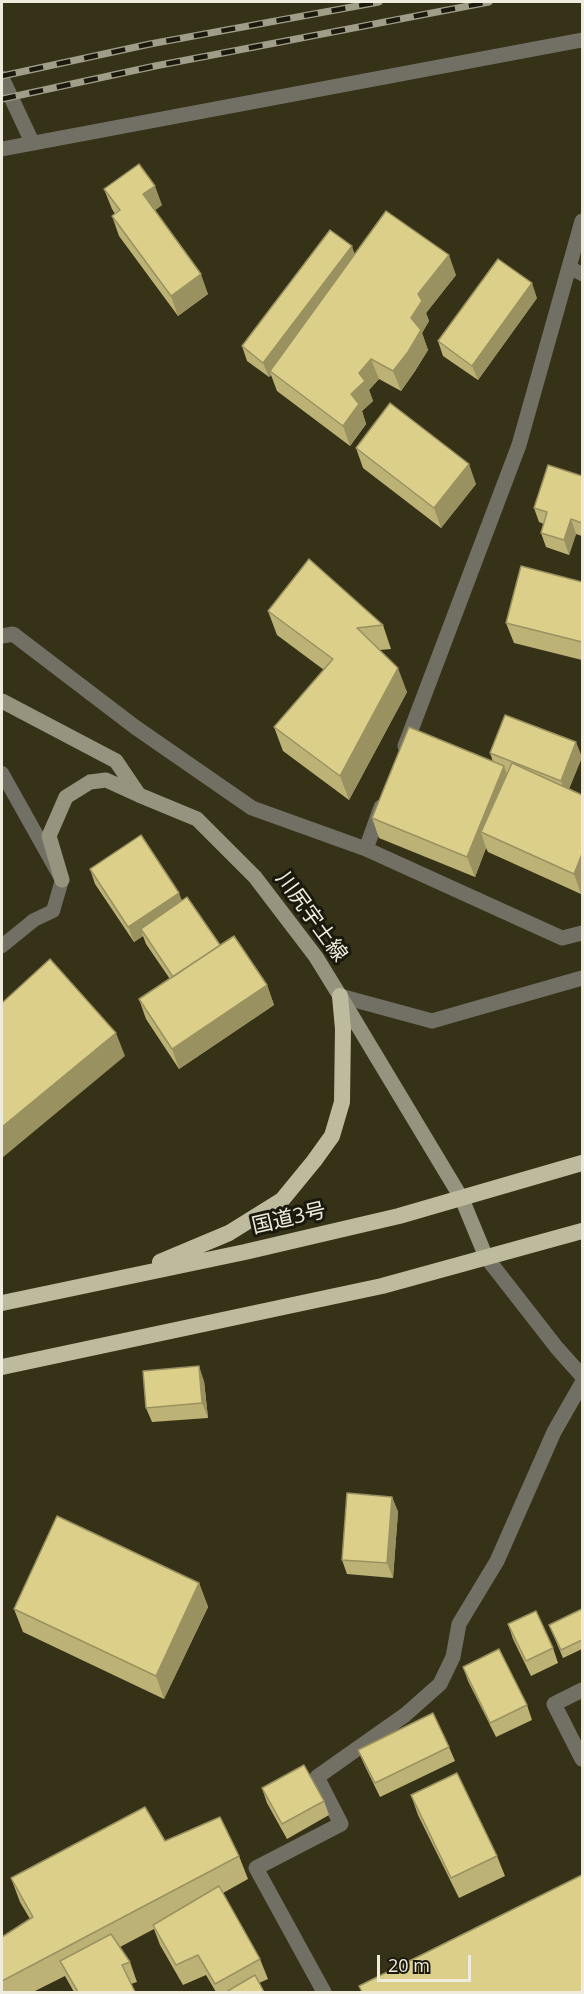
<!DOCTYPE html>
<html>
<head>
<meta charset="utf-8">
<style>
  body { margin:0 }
  #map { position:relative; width:584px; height:1994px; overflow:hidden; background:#363218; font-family:"Open Sans",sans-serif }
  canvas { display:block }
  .frame { position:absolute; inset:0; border:3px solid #efecdd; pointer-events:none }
  .scale { position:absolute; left:377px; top:1955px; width:94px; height:27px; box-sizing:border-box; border:3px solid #efecdd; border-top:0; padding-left:8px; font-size:18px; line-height:21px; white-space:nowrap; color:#efecdd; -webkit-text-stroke:4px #1b190e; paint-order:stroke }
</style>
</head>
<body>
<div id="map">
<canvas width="584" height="1994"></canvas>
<div class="frame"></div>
<div class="scale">20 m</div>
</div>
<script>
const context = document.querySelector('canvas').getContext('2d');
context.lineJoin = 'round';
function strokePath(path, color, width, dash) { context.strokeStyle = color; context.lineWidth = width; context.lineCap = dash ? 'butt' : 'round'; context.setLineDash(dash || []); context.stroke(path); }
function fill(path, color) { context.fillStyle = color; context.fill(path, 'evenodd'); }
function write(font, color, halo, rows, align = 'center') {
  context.font = font + ' "Open Sans","Noto Sans JP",sans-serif'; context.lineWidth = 6; context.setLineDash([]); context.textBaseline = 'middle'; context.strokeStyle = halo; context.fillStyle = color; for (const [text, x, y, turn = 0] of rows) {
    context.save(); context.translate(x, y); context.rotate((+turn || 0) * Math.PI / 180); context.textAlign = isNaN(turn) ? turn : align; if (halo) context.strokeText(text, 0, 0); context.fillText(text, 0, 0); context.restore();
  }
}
strokePath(new Path2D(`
  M569,267L582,274
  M2,773L62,880L53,911L34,920L2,946`), '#727064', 14);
strokePath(new Path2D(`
  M2,78L32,142
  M2,149L582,40
  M2,636L13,634L135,727L252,808L366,849L562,938L582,933
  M405,746L519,445L582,221
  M366,849L381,807
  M340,996L432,1021L582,978
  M486,1257L557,1348L582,1376
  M582,1690L554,1704L582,1759
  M324,1992L256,1868L341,1824L317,1777L405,1715L440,1684L453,1657L459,1624L497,1561L554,1432L582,1383`), '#727064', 15);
strokePath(new Path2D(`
  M2,701L116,761L139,795L197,819L255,877L316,957L340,996L462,1199L486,1257
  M62,880L49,836L66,797L90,782L106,780L139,795`), '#96937f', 15);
strokePath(new Path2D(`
  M160,1262L229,1233L282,1200L314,1161L332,1136L342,1102L343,1029L340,996
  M2,1303L245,1252L399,1216L582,1163
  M2,1367L382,1286L582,1231`), '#beba9e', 16);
const rail = new Path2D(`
  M2,76L150,44L379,2
  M2,99L155,66L489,2`);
strokePath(rail, '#a09d89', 7);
strokePath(rail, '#1b190e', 4.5, [14]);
fill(new Path2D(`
  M104,189L162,205L155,210L208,294L178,316L119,236L112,216L115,214L112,209Z
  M355,254L456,275L426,313L429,321L422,333L428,350L415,371L401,391L379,379L369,390L373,401L362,411L366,424L350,446L277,391L271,375L269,377L247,361L242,346Z
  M537,298L478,380L443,356L438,341Z
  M356,448L476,484L441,528L363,468Z
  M582,476V536L576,534L569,555L546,547L541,533L544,524L539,522L534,508Z
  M582,582V660L514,643L506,623Z
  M268,611L383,625L391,649L380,650L407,692L349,800L283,751L274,727L324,670L277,635Z
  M490,753L582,757L569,789L581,894L488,852L486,848L475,877L379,838L372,818L493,762Z
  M90,869L182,901L220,945L267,985L274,1005L179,1069L146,1019L139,999L170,979L146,944L143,936L134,942L95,884Z
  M204,1381L208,1418L152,1422L146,1408Z
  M392,1497L398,1512L393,1578L347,1574L342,1560Z
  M199,1583L208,1607L164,1699L23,1632L14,1609Z
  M582,1609V1649L563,1658L549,1625Z
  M508,1624L553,1648L558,1663L531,1676L513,1639Z
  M463,1667L527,1705L532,1720L496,1737L468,1681Z
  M449,1747L455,1761L380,1797L364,1764L358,1750Z
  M262,1788L324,1801L329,1815L287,1839L267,1803Z
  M411,1795L497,1856L505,1876L459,1898L418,1815Z
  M165,1841L239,1856L248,1879L223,1893L260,1959L268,1979L259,1983L264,1992H216L206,1975L183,1985L160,1945L154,1929L120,1947L130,1962L137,1982L131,1984L135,1992H74L65,1976L33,1992H2V1937L30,1919L20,1902L11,1878Z`), '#bdb276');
fill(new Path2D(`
  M155,186L162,205L150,214L143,194Z
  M352,246L357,261L270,371L271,375L269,377L263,363Z
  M449,255L456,275L426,313L429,321L422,333L428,350L415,371L401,391L393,371L418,294Z
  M201,274L208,294L178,316L171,296Z
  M532,283L537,298L478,380L472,366Z
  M371,359L379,379L369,390L373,401L362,411L366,424L350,446L343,426L351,394L359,373Z
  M469,464L476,484L441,528L434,508Z
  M571,519L576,534L569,555L564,540Z
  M398,668L407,692L349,800L340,776Z
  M576,742L582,757L566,796L561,781Z
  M504,766L511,786L481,832L486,848L475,877L467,857Z
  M582,854V890L581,894L574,874Z
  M179,893L185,908L141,929L143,936L134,942L128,927Z
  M267,985L274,1005L179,1069L172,1049Z
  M116,1033L125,1056L2,1158V1127Z
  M199,1366L204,1381L208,1418L202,1403Z
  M392,1497L398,1512L393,1578L387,1563Z
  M199,1583L208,1607L164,1699L156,1676Z`), '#9a9160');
const building = new Path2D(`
  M139,164L155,186L143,194L201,274L171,296L112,216L120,210L104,189Z
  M386,211L449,255L418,294L422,301L411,318L421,330L408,352L393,371L371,359L359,373L365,381L351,394L359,404L343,426L270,371Z
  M330,230L352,246L263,363L242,346Z
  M498,259L532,283L472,366L438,341Z
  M390,403L469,464L434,508L356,448Z
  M548,465L582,476V523L571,519L564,540L541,533L547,512L534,508Z
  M309,559L383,625L357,628L398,668L340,776L274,727L333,659L268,611Z
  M521,566L582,582V642L506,623Z
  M505,715L576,742L561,781L490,753Z
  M409,727L504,766L467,857L372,818Z
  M512,763L582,795V854L574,874L481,832Z
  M141,835L179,893L128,927L90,869Z
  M187,897L220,945L173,977L141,929Z
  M234,936L267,985L172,1049L139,999Z
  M50,959L116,1033L2,1127V1003Z
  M199,1366L202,1403L146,1408L143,1371Z
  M347,1493L392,1497L387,1563L342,1560Z
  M57,1516L199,1583L156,1676L14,1609Z
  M582,1609V1640L561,1650L549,1625Z
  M536,1611L553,1648L526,1661L508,1624Z
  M499,1649L527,1705L490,1723L463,1667Z
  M433,1713L449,1747L375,1783L358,1750Z
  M304,1765L324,1801L282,1824L262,1788Z
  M457,1773L497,1856L451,1878L411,1795Z
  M145,1807L165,1841L220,1817L239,1856L2,1981V1937L33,1917L11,1878Z
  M582,1875V1992H362L359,1986Z
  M219,1886L260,1959L215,1984L198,1955L176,1965L153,1925Z
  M111,1934L130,1962L122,1965L135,1992H78L60,1961Z
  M255,1975L264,1992H226Z`);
fill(building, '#dccf89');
strokePath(building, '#9a9160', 1.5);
write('21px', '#efecdd', '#1b190e', [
  ["川尻宇土線",311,917,54],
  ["国道3号",289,1219,-13]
]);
</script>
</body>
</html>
